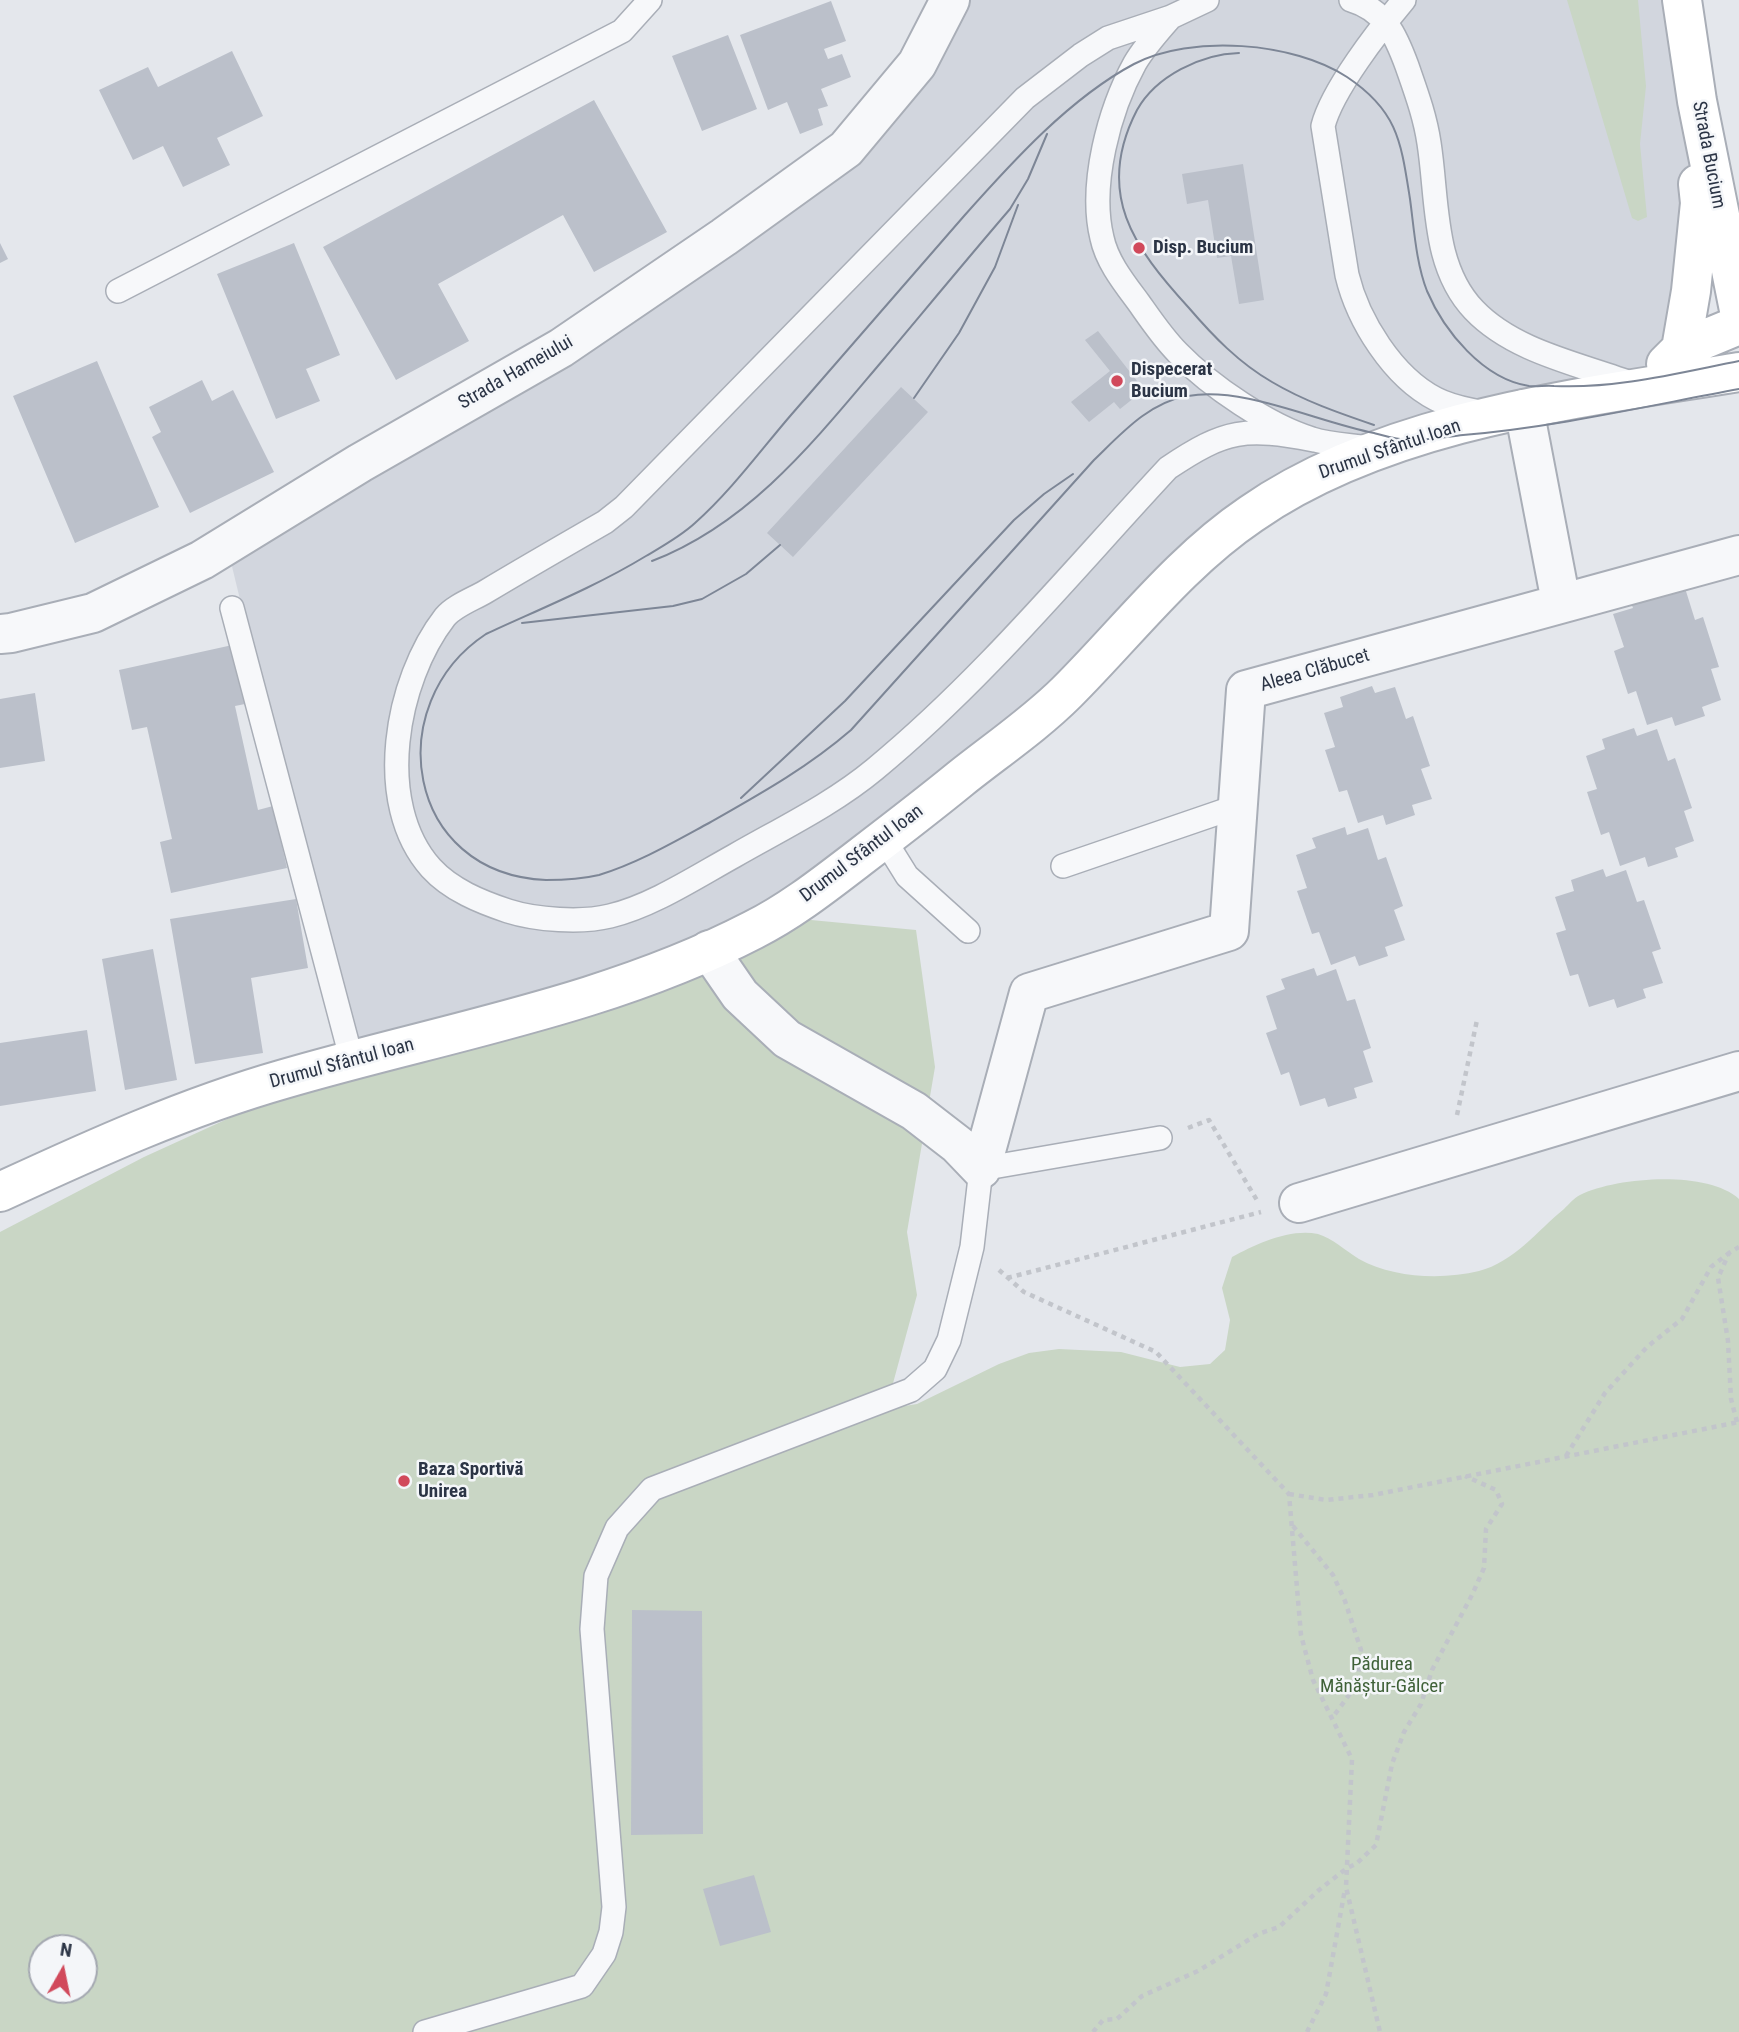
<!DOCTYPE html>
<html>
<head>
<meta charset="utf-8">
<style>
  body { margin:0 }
  #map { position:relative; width:1739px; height:2032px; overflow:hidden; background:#e4e7ec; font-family:"Roboto Condensed",sans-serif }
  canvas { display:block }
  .north { position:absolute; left:28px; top:1934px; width:70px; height:70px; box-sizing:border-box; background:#f4f6f9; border:2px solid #a4a8b1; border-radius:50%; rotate:9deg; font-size:19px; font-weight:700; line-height:28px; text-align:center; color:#2b3445 }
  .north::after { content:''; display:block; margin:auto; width:24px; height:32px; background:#d1495b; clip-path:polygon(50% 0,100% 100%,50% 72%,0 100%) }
</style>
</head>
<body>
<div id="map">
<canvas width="1739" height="2032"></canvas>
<div class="north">N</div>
</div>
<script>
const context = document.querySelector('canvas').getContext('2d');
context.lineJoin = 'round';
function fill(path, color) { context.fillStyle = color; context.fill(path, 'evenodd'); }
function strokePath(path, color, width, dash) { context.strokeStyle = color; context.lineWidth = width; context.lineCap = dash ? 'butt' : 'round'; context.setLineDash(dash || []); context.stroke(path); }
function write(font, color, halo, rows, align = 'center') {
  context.font = font + ' "Roboto Condensed",sans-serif'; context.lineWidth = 5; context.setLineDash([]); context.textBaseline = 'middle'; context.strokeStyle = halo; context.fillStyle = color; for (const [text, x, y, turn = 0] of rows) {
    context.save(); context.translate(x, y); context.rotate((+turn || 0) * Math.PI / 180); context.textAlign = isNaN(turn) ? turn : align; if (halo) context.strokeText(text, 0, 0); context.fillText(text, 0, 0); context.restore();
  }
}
fill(new Path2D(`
  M950,0H1682L1697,101L1693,274L1642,388L1342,463L787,910L352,1061L228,550L846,149Z`), '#d2d6de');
fill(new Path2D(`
  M1567,0H1638L1646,86L1640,144L1647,217L1638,221L1632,218Z
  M790,918L916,930L935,1067L907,1232L917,1295L886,1409L917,1404L999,1364L1029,1353L1059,1349L1121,1352L1180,1367L1210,1364L1225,1350L1230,1320L1222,1288L1232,1257C1256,1244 1290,1228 1318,1234C1332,1238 1346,1251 1359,1259C1393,1278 1442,1280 1479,1271C1514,1262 1537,1231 1564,1209C1569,1204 1574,1198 1580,1195C1617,1177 1707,1170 1739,1199V2032H0V1232L144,1157L455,1015ZM42,1948H84V1990H42Z`), '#c9d6c5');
fill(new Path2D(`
  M831,1L846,41L824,49L828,59L842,54L851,77L821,89L828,106L818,109L823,125L800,134L787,102L768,110L740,35Z
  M728,35L757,109L702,131L672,56Z
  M232,51L263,116L217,138L230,165L183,187L163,146L133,160L99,90L148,67L158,87Z
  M594,100L667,232L594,272L563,215L438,284L469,341L396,380L323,247Z
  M1243,164L1264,300L1239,304L1231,256L1217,258L1208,200L1187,204L1182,174Z
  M0,243L8,259L0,263Z
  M294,243L340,355L306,369L320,401L276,419L217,274Z
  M1098,331L1144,390L1120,409L1114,402L1089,422L1071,402L1110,371L1085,340Z
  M97,361L159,507L75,543L13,396Z
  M202,380L212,401L233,390L274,472L190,513L152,437L161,432L149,407Z
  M901,387L928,412L793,557L767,533Z
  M1685,588L1695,620L1703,617L1719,667L1711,669L1721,700L1702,707L1705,716L1675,726L1672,717L1647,725L1636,691L1628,694L1614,651L1624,647L1613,614L1633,608L1629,598Z
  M237,644L250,703L235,706L258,810L273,806L287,868L171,893L160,842L172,839L147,727L132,730L119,670Z
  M1372,686L1375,693L1395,687L1406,719L1413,716L1430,766L1421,769L1432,799L1412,805L1415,815L1386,825L1383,815L1358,823L1347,790L1339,792L1325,750L1335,747L1324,713L1343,707L1340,697Z
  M35,693L45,761L0,768V699Z
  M1634,728L1637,736L1657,729L1668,761L1675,758L1692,808L1684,811L1694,841L1675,848L1678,857L1648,867L1645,857L1620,866L1609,832L1601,835L1587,792L1597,789L1586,756L1605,749L1602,739Z
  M1345,827L1347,835L1368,828L1378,860L1386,857L1403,906L1394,910L1405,940L1385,947L1388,956L1359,966L1355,956L1331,965L1319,932L1312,934L1297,891L1307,888L1296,855L1316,848L1312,838Z
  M1603,869L1606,877L1626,870L1637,902L1644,900L1661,949L1652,952L1663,983L1643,989L1646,998L1617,1008L1614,999L1589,1007L1578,974L1570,976L1556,933L1566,930L1555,897L1574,891L1571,880Z
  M296,899L308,968L251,978L263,1053L195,1064L170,919Z
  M153,949L177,1080L125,1090L102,959Z
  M1314,968L1317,976L1336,969L1347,1001L1355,999L1371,1048L1363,1051L1373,1082L1354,1088L1357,1098L1328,1107L1325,1098L1300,1106L1289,1072L1281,1075L1266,1033L1277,1029L1266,996L1285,989L1281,979Z
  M87,1030L96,1091L0,1106V1043Z
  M632,1610L702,1611L703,1834L631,1835Z
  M754,1875L771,1932L720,1946L703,1889Z`), '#bbc0ca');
const lane = new Path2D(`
  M1207,0L1171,17L1108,38L1081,55L1025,98L624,507L605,522C565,545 525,568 485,592C473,599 454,606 445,617C396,680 373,803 431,868C451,890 481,902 508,911C536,920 582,923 610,916C652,906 696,877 734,856C781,829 833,804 875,769C983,680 1073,570 1168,468C1226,429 1245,427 1314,440
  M1351,0C1385,10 1396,36 1407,66C1416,92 1425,116 1429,143C1438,200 1432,266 1474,310C1514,352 1580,364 1633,384
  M1404,0C1379,30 1332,90 1323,126L1347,275C1358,321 1393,377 1436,399C1451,407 1467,409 1483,413
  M1171,17C1158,32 1145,46 1135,63C1109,110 1089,185 1102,238C1107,262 1125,284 1139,303C1151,320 1163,338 1178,353C1210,386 1269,426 1312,439C1330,445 1351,445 1370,448
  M118,291L622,31L650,0
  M232,608L352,1061
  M884,839L907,876L968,931
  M1063,866L1238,806
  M425,2032L582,1986L604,1954L611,1932L614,1907L592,1629L596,1576L617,1528L652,1489L911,1390L935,1369L949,1340L972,1247L981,1169L1160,1138`);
const street = new Path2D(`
  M1524,409L1561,602
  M0,634L11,633L93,613L202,560L360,463L561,348L724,237L846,149L917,64L950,0
  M709,950L740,995L787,1039L914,1111L958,1145L981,1169
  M981,1169L1029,993L1229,931L1246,690L1739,555
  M1299,1203L1739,1071`);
const secondary = new Path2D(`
  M1682,0L1697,101L1739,310
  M1681,349L1691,291L1700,203L1698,184
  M1666,364L1681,349L1739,325
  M0,1192C93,1149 186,1107 284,1079C441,1033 606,1006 753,930C791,911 825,884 859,858C893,832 927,806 960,779C995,751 1035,724 1067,692C1127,632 1180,562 1251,514C1386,420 1580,398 1739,372`);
strokePath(lane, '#a9aeb7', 26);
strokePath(street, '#a9aeb7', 42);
strokePath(secondary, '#a9aeb7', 42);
strokePath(new Path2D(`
  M1457,1115L1477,1020
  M1188,1128L1209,1120L1258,1202
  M999,1270L1024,1292L1156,1352L1289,1494L1301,1635L1313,1680L1352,1759L1346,1887L1380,2032
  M1007,1278L1261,1212
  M1737,1422L1731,1399L1728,1341L1718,1278L1729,1253L1739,1247
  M1566,1456L1605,1393L1647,1347L1682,1319L1711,1267L1729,1253
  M1289,1494L1326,1500L1373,1495L1739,1422
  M1293,1526L1333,1575L1345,1601L1361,1650L1357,1684L1333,1717
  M1093,2032L1103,2020L1117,2019L1142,1996L1198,1971L1258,1934L1279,1927L1319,1890L1347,1868L1356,1864L1376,1845L1392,1764L1404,1732L1421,1704L1432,1670L1472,1595L1484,1568L1486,1529L1502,1504L1496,1490L1465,1476
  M1307,2032L1326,1994L1345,1889`), '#c2c5cb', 4.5, [5, 5]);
strokePath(lane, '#f7f8fa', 23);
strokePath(street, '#f7f8fa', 38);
strokePath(secondary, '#fff', 38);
strokePath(new Path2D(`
  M1239,53C1201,54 1156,76 1137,110C1094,193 1134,248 1189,308C1213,336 1239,363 1272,382C1304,401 1339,413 1374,425
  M1739,361C1678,373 1616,389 1554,386C1546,385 1537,387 1529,386C1483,379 1444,331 1427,291C1416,263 1414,228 1410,199C1401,142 1398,111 1347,77C1294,42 1191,34 1134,64C1070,98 1012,162 964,216C906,282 849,349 791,415C760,451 731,491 695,523C681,536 663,546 646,556C595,587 540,609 486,634C380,704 405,874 546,880C563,880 582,879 599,875C638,863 674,842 709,823C760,794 807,768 851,730L1094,460C1121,434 1149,402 1188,396C1244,386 1317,422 1374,433C1385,436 1398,440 1410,440C1427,440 1445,437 1463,435C1556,427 1647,406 1739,389
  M914,398L959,333L995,267L1018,205
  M652,561C751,523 816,439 883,360C925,310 967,259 1010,209L1028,179L1047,134
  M522,623L673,606L702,599L746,574L780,545
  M741,798L845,701L1014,520L1044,494L1073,474`), '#7d8696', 2);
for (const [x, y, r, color] of [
  [1139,248,7,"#d1495b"],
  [1117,381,7,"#d1495b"],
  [404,1481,7,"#d1495b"]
]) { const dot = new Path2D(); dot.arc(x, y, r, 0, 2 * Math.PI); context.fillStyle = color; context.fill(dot); strokePath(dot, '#f4f6f9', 2.5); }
write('19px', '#2b3445', '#f4f6f9', [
  ["Strada Bucium",1708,155,79],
  ["Strada Hameiului",516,373,-30],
  ["Drumul Sfântul Ioan",1390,450,-19],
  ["Aleea Clăbucet",1315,671,-16],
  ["Drumul Sfântul Ioan",862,854,-37],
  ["Drumul Sfântul Ioan",342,1064,-15]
]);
write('bold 19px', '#2b3445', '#f4f6f9', [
  ["Disp. Bucium",1153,248],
  ["Dispecerat",1131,370],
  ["Bucium",1131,392],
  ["Baza Sportivă",418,1470],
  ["Unirea",418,1492]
], 'left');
write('19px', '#3f6138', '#f4f6f9', [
  ["Pădurea",1382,1665],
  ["Mănăștur-Gălcer",1382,1687]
]);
</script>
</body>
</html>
